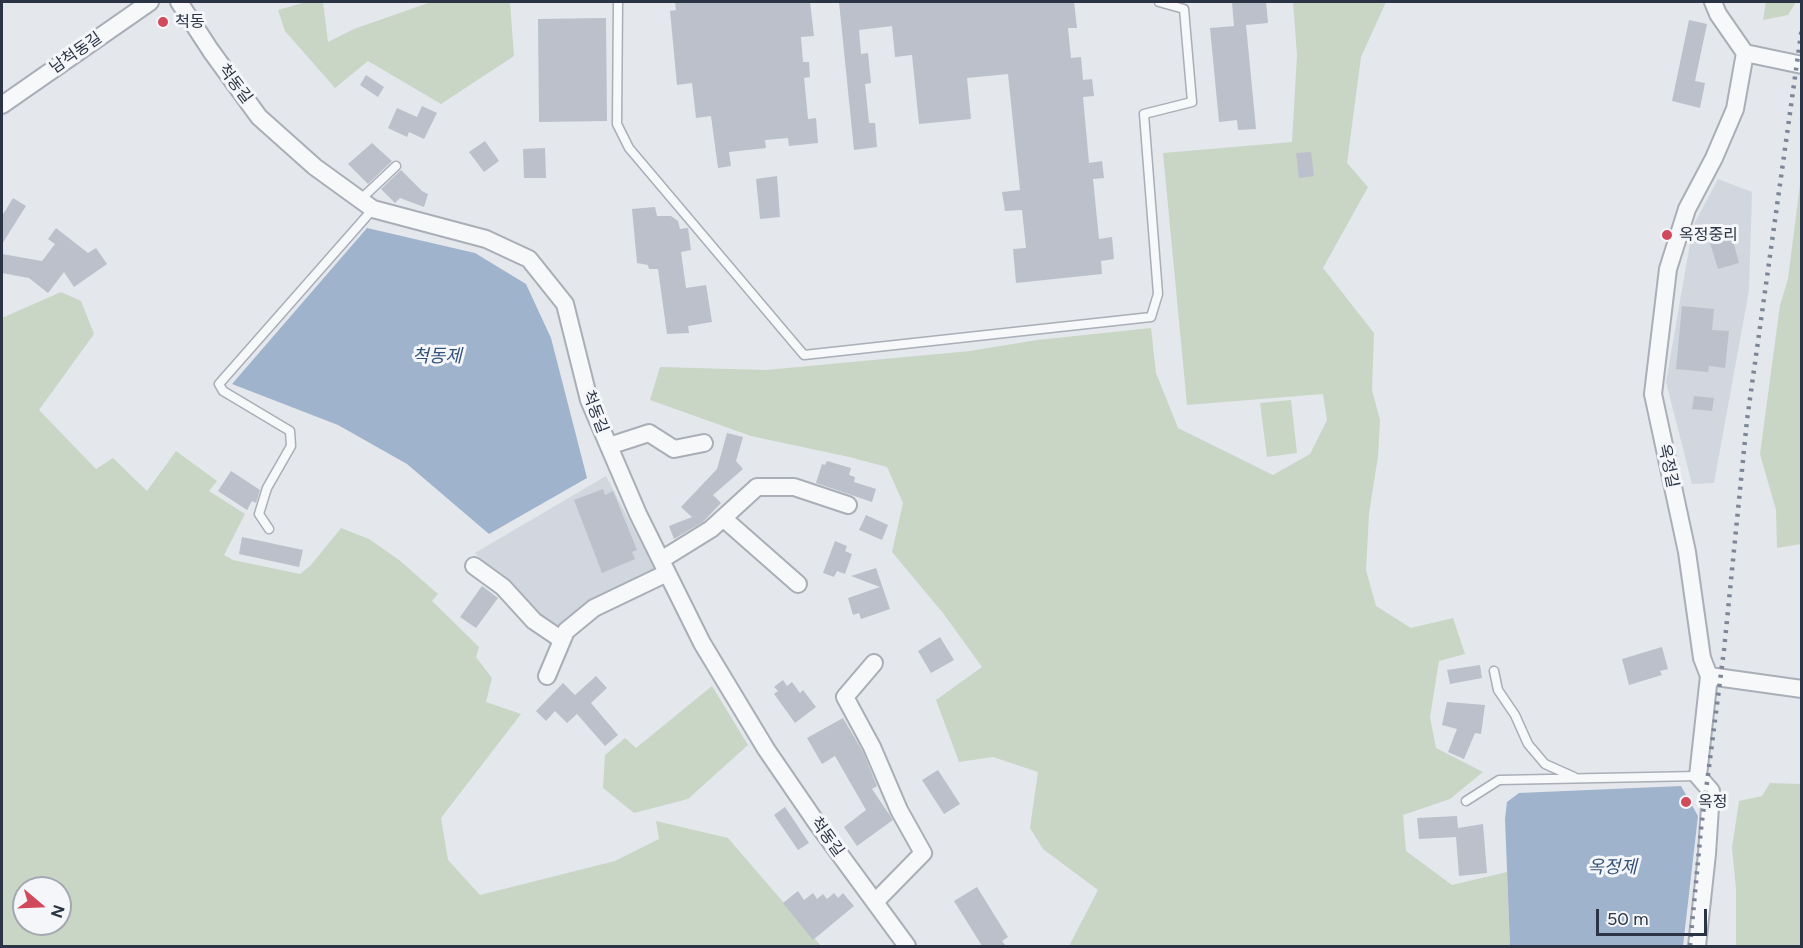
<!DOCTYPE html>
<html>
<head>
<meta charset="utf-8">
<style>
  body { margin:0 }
  #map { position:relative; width:1803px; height:948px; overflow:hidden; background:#e4e7ec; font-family:Figtree,sans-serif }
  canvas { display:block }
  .frame { position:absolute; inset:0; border:3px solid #2b3445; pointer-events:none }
  .north { position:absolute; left:12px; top:876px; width:60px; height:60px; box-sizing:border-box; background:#f4f6f9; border:2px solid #a4a8b1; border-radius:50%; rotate:109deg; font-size:16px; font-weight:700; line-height:24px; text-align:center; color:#2b3445 }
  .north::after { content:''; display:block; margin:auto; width:21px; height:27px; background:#d1495b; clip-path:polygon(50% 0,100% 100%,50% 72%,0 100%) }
  .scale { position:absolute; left:1596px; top:909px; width:111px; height:27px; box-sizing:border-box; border:3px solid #2b3445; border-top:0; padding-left:8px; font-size:18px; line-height:21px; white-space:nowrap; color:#2b3445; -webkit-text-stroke:4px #f4f6f9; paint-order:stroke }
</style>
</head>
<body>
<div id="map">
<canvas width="1803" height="948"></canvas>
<div class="frame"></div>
<div class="north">N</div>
<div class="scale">50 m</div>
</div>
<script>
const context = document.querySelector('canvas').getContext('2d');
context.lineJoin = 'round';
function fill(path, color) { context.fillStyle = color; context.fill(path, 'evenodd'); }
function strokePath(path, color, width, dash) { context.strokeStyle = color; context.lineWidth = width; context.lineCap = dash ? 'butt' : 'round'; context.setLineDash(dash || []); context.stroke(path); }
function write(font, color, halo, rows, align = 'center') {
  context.font = font + ' Figtree,"Noto Sans KR",sans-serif'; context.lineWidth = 6; context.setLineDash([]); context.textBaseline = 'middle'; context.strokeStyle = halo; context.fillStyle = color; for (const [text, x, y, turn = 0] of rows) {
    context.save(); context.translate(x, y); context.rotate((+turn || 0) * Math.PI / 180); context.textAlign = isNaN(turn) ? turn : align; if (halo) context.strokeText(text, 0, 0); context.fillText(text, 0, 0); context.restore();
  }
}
fill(new Path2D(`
  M1718,179L1752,192L1749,290L1714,483L1692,484L1666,382L1693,226Z
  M606,476L656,572L559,632L537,618L475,553Z`), '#d2d6de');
fill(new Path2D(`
  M306,2H323L328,42L354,29L431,2H510L514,56L441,104L368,61L335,88L285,31L278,10Z
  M1293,2H1386L1361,57L1347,163L1368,187L1323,268L1374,333L1372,390L1380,420L1378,456L1369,514L1366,570L1376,606L1411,628L1453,618L1465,654L1439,661L1430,717L1436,748L1483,772L1450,799L1403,815L1406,851L1452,885L1507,872L1510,946H1069L1098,890L1043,849L1030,828L1038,772L993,757L959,762L936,700L982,667L943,613L892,552L903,503L887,467L849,457L751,436L650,400L660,367L766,370L970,351L1037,340L1151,328L1156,373L1178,428L1273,475L1310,454L1327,420L1323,394L1187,405L1163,153L1292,142L1297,55Z
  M1766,2H1796L1788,15L1763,20Z
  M1801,176V544L1777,548L1776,510L1760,454L1780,305L1788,279Z
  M61,292L81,301L94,334L39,410L96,469L113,458L147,491L176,451L217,481L209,491L245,514L224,555L233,560L300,574L311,565L341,528L369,539L399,560L438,594L432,601L479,647L476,657L492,678L486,702L521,714L441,818L448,860L480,895L615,861L659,839L656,821L728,838L821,946H2V318ZM24,888H60V924H24Z
  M1291,400L1297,453L1267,457L1260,403Z
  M712,686L748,745L688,799L634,813L603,788L605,755L625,738L636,748Z
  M1770,783L1801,784V946H1736V889L1732,848L1739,801L1762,796Z`), '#c9d6c5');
fill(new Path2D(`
  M367,228L475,253L526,284L551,338L587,478L489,534L407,464L338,425L232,384Z
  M1681,786L1698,816L1683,946H1510L1505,819L1507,802L1519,793Z`), '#9fb4cc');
fill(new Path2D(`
  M675,2H810L814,36L801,37L803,62H809L810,77L804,78L808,119L816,118L818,143L789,146L788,138L765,140L766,148L729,152L731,166L718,168L711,116L696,118L692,83L677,85L670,11L676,10Z
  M839,2H1074L1077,28H1068L1071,58L1081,57L1083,80L1092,79L1094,96L1083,97L1089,163L1102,161L1104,178L1093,179L1099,239L1112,237L1114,259L1101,261L1102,274L1016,283L1013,249L1026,248L1022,210L1005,211L1002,192L1020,190L1008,74L967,78L971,119L919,124L912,55L895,57L892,26L859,30L861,54L868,53L871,83L865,84L869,123H875L877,147L854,150Z
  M1232,2H1266L1268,23L1246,25L1256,129L1238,130L1237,120L1219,122L1210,28L1234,26Z
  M606,18L607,121L539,122L538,19Z
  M1689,20L1707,24L1695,81L1705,83L1700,108L1672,101Z
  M366,75L384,87L378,97L360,85Z
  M422,106L437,113L424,139L409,132L407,137L388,128L397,108L417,117Z
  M485,141L499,161L484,172L469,152Z
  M372,143L392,161L368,184L348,164Z
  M545,148L546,178H524L523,149Z
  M1311,152L1314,176L1299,178L1296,153Z
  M401,170L422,191L428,194L424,207L400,198L395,203L381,189Z
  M777,176L780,217L760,219L756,179Z
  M13,198L26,206L2,244V216Z
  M655,207L657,216H671L678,221L680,229L688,228L691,250L681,252L686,288L706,285L712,322L688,326L689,333L667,334L658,269H649L648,265L637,263L632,209Z
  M56,228L88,253L96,248L107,264L74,287L64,272L48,293L29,278L2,273V254L42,261L55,244L48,239Z
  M1732,237L1739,263L1718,269L1710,243Z
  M1682,306L1714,309L1712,330L1729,331L1725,368L1709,366L1708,372L1676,369Z
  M1694,396L1714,398L1712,411L1692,409Z
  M727,433L743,437L736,461L743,469L713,495L721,503L703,522L674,539L669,526L692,517L681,507L717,469Z
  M827,461L851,468L849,475L855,477L854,482L876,489L872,502L816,483L822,464L825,465Z
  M231,471L260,490L256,503L252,501L247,510L218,491Z
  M603,489L605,495L613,491L637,550L632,552L635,559L602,573L574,500Z
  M866,515L888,525L882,540L859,530Z
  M242,537L303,550L299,567L239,554Z
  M835,541L847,546L845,551L852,554L845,574L837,571L834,577L823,573Z
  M876,568L890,609L861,619L859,613L853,615L848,598L880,587L851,576Z
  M482,586L498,598L476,628L460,617Z
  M940,637L954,660L931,673L918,651Z
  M1662,647L1668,669L1660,671L1662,675L1629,685L1622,659Z
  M1480,665L1482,678L1450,684L1447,670Z
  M596,676L607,688L591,703L618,735L605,746L577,714L567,723L555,711L546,721L536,711L563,683L575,695Z
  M783,680L787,686L792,682L800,693L803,690L816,707L795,723L774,694L778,691L774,687Z
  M1447,702L1485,705L1481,734L1475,733L1464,759L1448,752L1457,729L1442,725Z
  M843,718L863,752L877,786L872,789L893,820L857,846L844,827L866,810L835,756L822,764L807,738Z
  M938,770L960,804L944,814L922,780Z
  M785,807L809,843L798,850L774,815Z
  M1457,816L1458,828L1483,824L1487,873L1459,876L1456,837L1419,839L1417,818Z
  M977,887L1008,937L1002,941L1006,946H982L954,901Z
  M798,891L804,900L813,893L817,899L823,894L827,899L834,893L838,898L843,893L854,906L813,940L783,903Z`), '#bbc0ca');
const service = new Path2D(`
  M618,2L617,124L629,148L804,355L1151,317L1158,294L1144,114L1192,102L1184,9L1159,2
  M360,200L396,166
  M269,529L259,514L267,488L291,446L290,431L223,391L219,384L373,209
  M1494,671L1498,690L1515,715L1528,744L1545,764L1574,777
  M1466,801L1499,780L1698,776`);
const minor = new Path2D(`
  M179,2L211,51L259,117L315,167L373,209L486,239L529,259L565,304L589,400L638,514L702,643L766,749L816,822L907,946
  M1745,53L1802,65
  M2,105L150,2
  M609,446L649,433L674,449L704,443
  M723,518L798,584
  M661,560L711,529L757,487H794L848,505
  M474,566L503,587L534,621L562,640
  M874,663L845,697L872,747L899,810L923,853L875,902
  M547,676L566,631L594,608L667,573
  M1709,676L1802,689
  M1697,946L1707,854L1711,791L1698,776L1709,676L1702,658L1687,552L1653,394L1668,269L1687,209L1714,158L1735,109L1745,53L1718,14L1713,2`);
strokePath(service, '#a9aeb7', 11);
strokePath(minor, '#a9aeb7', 20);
strokePath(service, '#f7f8fa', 8);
strokePath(minor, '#f7f8fa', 16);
strokePath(new Path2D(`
  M1690,946L1701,829L1724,650L1747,420L1802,27`), '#7d8696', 4.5, [3, 6]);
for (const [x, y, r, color] of [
  [163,22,6,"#d1495b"],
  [1667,235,6,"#d1495b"],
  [1686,802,6,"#d1495b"]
]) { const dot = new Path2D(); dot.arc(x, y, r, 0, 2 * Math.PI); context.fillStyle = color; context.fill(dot); strokePath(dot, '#f4f6f9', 2); }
write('16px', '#2b3445', '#f4f6f9', [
  ["척동",175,22],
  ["옥정중리",1679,235],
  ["옥정",1698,802]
], 'left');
write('16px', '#2b3445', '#f4f6f9', [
  ["남척동길",76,53,-35],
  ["척동길",235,84,53],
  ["척동길",595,412,69],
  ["옥정길",1668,466,78],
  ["척동길",827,837,54]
]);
write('italic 18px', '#34527a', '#f4f6f9', [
  ["척동제",437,357],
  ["옥정제",1612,868]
]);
</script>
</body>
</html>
